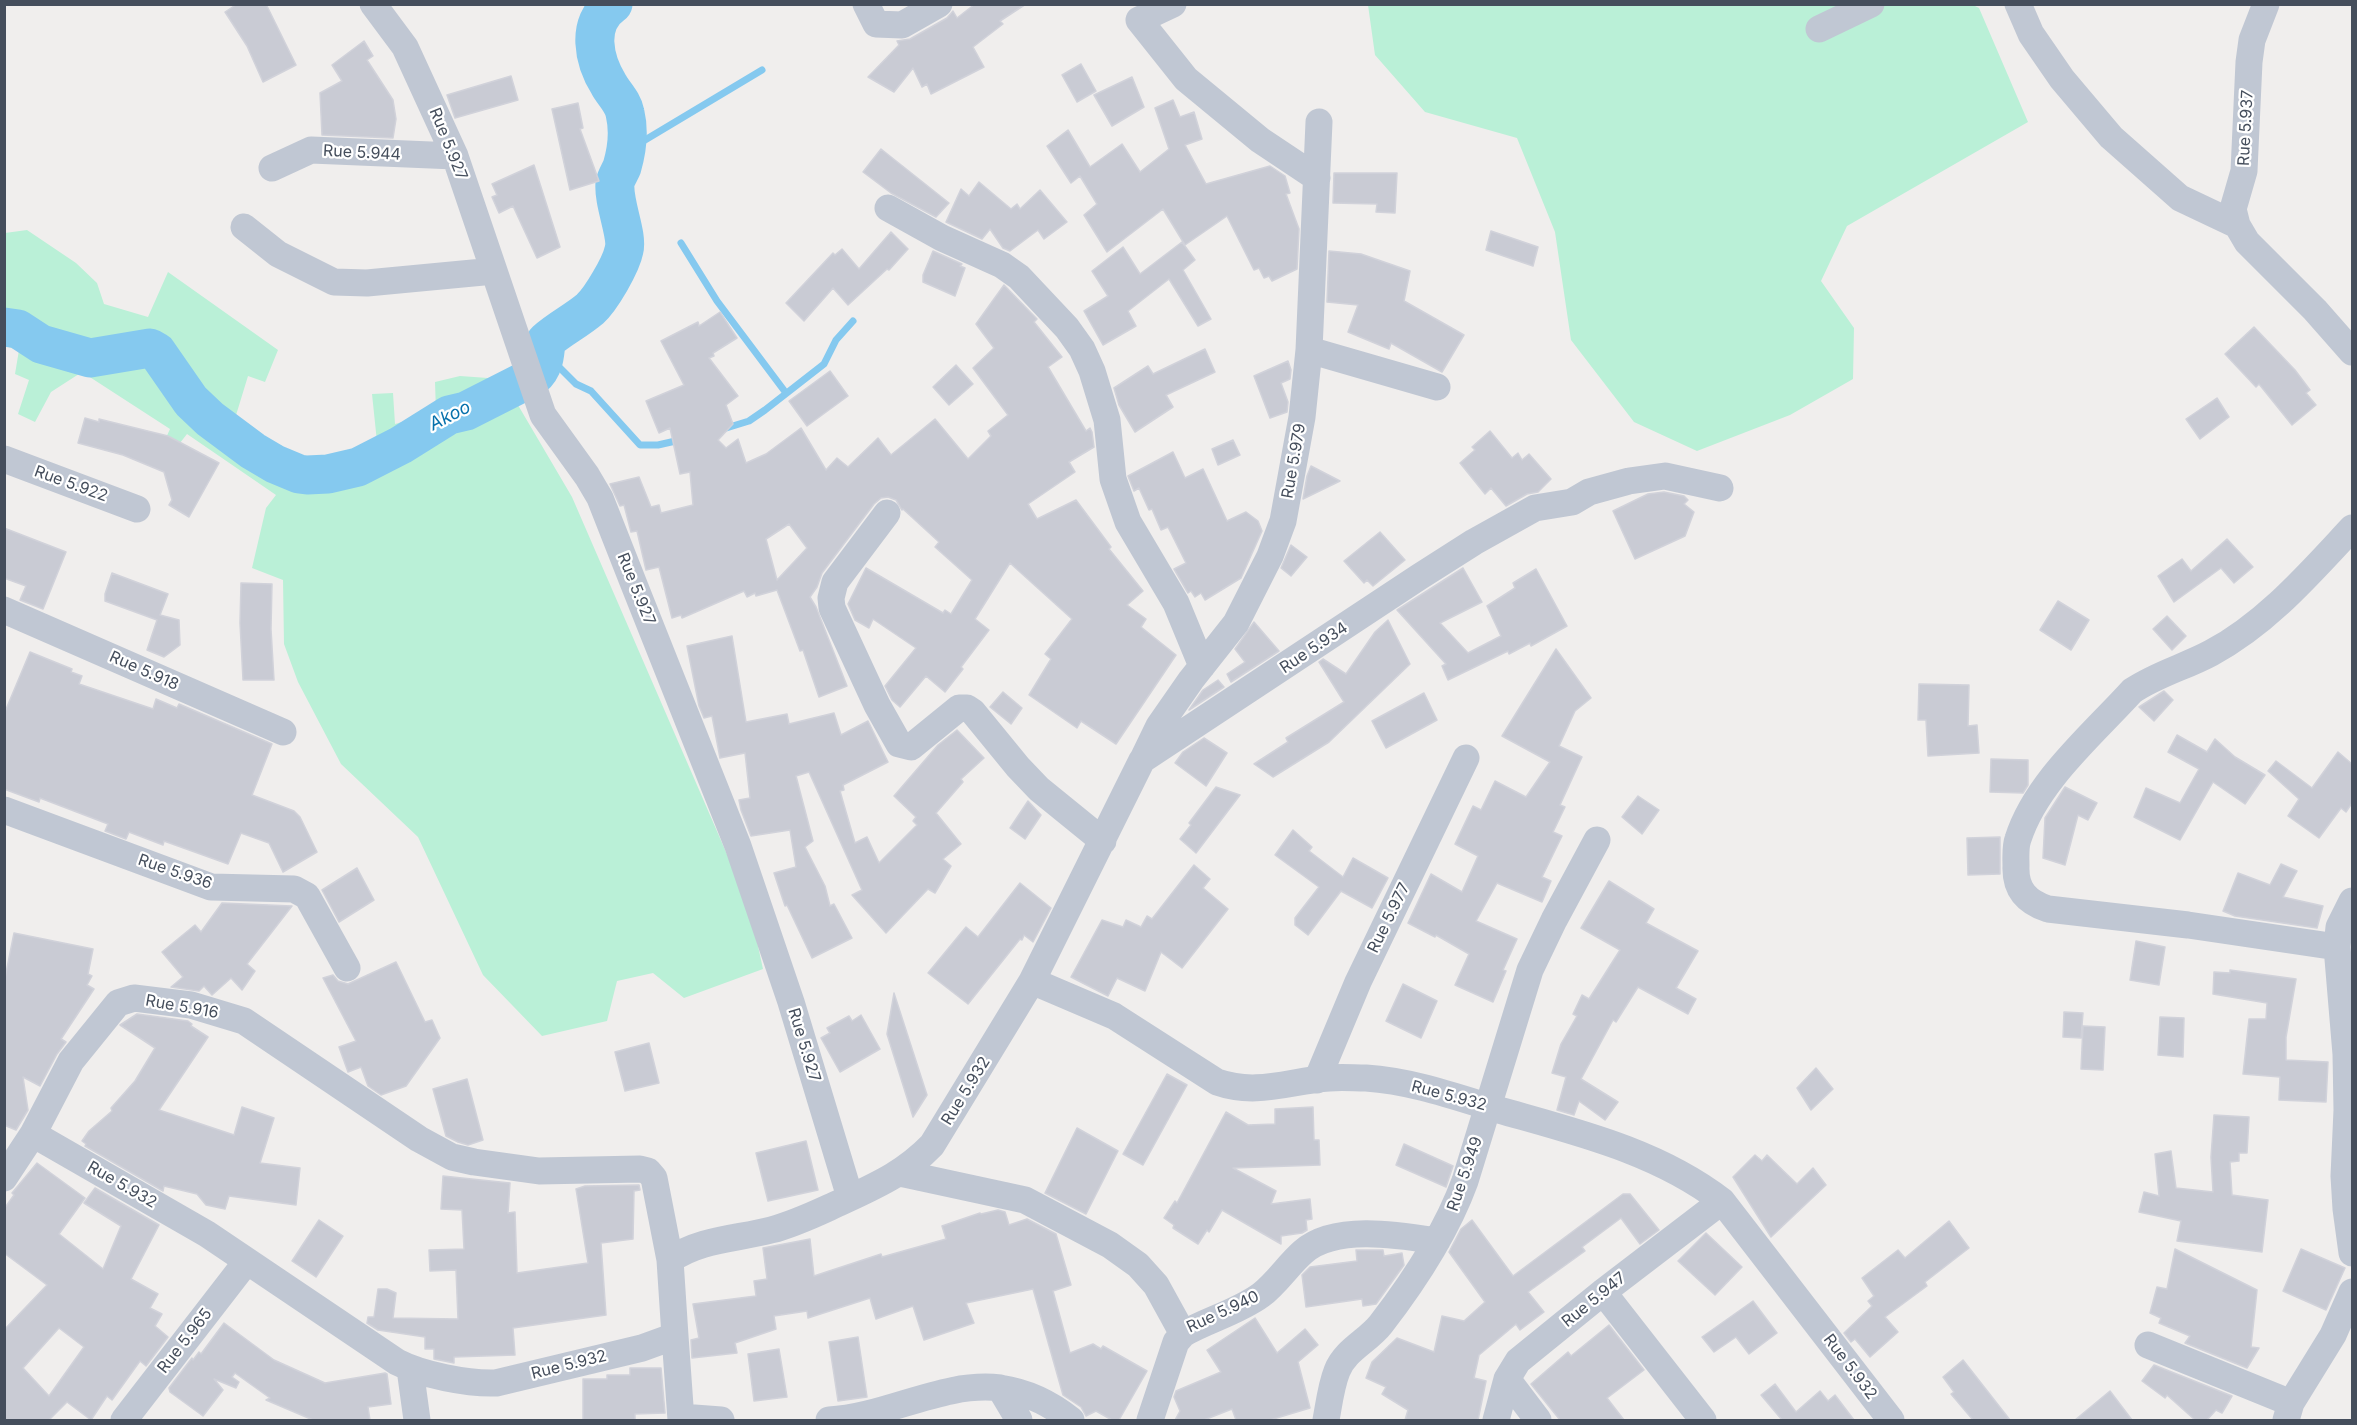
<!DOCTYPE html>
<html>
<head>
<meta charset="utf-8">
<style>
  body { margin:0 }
  #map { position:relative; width:2357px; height:1425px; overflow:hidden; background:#f0eeed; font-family:Inter,sans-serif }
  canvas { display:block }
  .frame { position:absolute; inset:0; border:6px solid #454e5c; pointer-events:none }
</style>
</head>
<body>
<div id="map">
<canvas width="2357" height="1425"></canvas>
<div class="frame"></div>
</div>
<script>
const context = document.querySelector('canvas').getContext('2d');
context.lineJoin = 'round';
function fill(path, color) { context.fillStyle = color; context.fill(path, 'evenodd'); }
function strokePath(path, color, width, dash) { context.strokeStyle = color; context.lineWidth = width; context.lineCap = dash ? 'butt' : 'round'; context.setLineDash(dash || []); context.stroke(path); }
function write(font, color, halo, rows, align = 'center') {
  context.font = font + ' Inter,sans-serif'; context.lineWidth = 4.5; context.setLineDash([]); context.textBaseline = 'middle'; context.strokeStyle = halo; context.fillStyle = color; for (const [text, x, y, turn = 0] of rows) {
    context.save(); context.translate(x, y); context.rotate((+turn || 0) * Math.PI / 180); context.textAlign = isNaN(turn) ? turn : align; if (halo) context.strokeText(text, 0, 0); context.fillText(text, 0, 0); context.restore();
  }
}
fill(new Path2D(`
  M1368,5H1973L1979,8L2028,122L1847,226L1821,281L1854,328L1853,379L1790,415L1697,451L1634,422L1571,340L1555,232L1517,138L1425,112L1375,55Z
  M27,230L76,263L97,283L104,304L148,317L168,272L278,350L265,382L248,376L233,425L282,446L286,464L332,465L377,442L372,394L393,393L395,424L436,412L435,382L460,376L488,378L501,383L515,400L572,497L749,905L763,969L684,998L653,973L617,981L607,1021L542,1036L483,975L418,837L341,764L298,682L284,644L283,580L252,568L266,508L276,495L187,434L176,448L165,440L170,429L82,372L51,392L35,422L18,414L29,380L15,374L19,350L5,346V233Z`), '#baf0d7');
strokePath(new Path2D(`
  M625,152L762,70
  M681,243L717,301L786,393
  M545,358L549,357L576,384L591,391L640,445H658L680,440
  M723,429L749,421L765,410L824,364L836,340L853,321`), '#85c9ef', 7);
strokePath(new Path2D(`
  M4,327L18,329L41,344L90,358L150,348L157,352L191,401L210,419L253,451L275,464L299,474L307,475L328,474L358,467L401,445L449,415L466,411L533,377C544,368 545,355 546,341C559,329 576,321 590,309C601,299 621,265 624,250C628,235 613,203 615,183C616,178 620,172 622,167C627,150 629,130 625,113C623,102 614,94 609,85C594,61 585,23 613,4`), '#85c9ef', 39);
const building = new Path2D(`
  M237,4H266L296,65L263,82L247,46L225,12Z
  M975,4H1026L1000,21L1003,24L973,47L984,67L931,94L927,84L922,87L913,68L894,92L868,77L899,45L897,41L910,39L947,18L953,11L957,18Z
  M364,41L373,56L367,60L393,100L396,119L393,138L322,135L320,93L342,81L332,65Z
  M1081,64L1096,91L1077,102L1062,75Z
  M511,76L518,100L455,118L447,95Z
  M1132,77L1144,107L1112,126L1094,95Z
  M1173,100L1180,117L1194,112L1202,139L1185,145L1206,184L1270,166L1285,176L1290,193L1286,194L1299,229L1297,269L1272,281L1269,276L1264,278L1259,268L1254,270L1227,216L1185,245L1163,209L1107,252L1084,215L1097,204L1080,176L1071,183L1047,146L1068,130L1090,167L1122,144L1140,172L1169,149L1155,108Z
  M578,103L583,128L580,129L599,181L570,190L552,109Z
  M881,149L949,203L936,217L891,193L863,172Z
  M534,165L560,247L537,258L513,206L499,213L492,197L497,195L492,184Z
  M1334,173H1397L1395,213L1376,212L1377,204L1333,203Z
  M979,182L1011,209L1017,204L1020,209L1040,190L1067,222L1044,239L1038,230L1010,251L1003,248L990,229L982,239L946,222L961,189L969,196Z
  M1491,231L1538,247L1533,266L1486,250Z
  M891,232L908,249L889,270L887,269L848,305L833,288L804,321L786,303L833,253L835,255L842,249L859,269Z
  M1182,242L1195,260L1183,270L1211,319L1198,326L1169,279L1128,311L1136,326L1103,345L1084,311L1108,296L1092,271L1123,247L1140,274Z
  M933,251L962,264L960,266L965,268L955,296L923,282V275Z
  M1329,251L1361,254L1410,271L1404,301L1464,335L1442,372L1391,343L1389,349L1348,332L1358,305L1327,302Z
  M1004,285L1037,319L1034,322L1062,357L1048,367L1086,431L1090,428L1092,432L1094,447L1069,462L1075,472L1028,504L1037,519L1076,500L1111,547L1109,549L1143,591L1127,605L1146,619L1141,627L1176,655L1116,744L1081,721L1077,728L1029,695L1051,659L1045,654L1072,619L1010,563L975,619L989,630L961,667L963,669L945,692L926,676L900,707L892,700L885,686L916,648L873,619L869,628L855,620L848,604L866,568L943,613L945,610L951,614L972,580L935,547L939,542L903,509L902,510L896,500L888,497L881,498L874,504L822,573L817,587L810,597L816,607L847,686L819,697L803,650L800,651L777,590L756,596L755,593L747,597L744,591L682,618L681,615L672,618L659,567L646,570L637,531L631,532L624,505L620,506L610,484L639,477L651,507L659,505L661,513L693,505L690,472L680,474L670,428L659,433L646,401L684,385L661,341L698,322L699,326L720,312L737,338L713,353L714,356L709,358L738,396L726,405L733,424L718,440L726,448L738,439L746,463L766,454L801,428L826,470L837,458L848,467L878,438L891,455L935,419L968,459L991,436L988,431L1008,415L973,368L994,348L976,324ZM789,524L807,548L777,580L766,539Z
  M2254,327L2295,370L2310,390L2306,393L2316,405L2292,425L2259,384L2256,387L2225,354Z
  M1205,349L1215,372L1166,395L1173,407L1135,432L1119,405L1114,388L1148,366L1153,374Z
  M1288,361L1291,370L1290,379L1281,383L1288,402L1287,412L1270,418L1254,376Z
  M956,365L973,384L949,405L933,387Z
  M830,371L848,396L807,426L789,401Z
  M2217,398L2229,417L2200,439L2186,419Z
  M85,418L99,422V419L168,436L219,463L189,517L169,505L172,500L164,472L123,455L78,443Z
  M1490,431L1512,458L1518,453L1522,460L1529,454L1551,479L1538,492L1527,494L1506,506L1491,488L1485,494L1460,463L1475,450L1472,447Z
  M1233,440L1240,455L1218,465L1212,449Z
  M1173,452L1185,478L1203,469L1227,521L1246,512L1258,521L1262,531L1241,578L1205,600L1201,593L1195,597L1191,591L1188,593L1174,569L1186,563L1168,527L1161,530L1152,509L1149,510L1139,488L1134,491L1128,476Z
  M1311,466L1340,481L1303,499L1307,476Z
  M1664,492L1684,496L1688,500L1684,504L1694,512L1685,536L1635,559L1613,511L1648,494Z
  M4,528L66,552L43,609L20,600L26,586L4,578Z
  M1380,532L1405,560L1373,586L1367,580L1364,583L1344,561Z
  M2227,539L2253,567L2234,583L2221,568L2174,602L2158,576L2182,559L2191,571Z
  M1291,545L1307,557L1291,576L1281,568Z
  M1463,568L1482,602L1440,623L1468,653L1501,636L1487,606L1515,588L1513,583L1536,569L1567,626L1531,646L1530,643L1509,654L1508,651L1448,680L1442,666L1446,664L1397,610Z
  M112,573L168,594L160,615L179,620L180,645L164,657L147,650L157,620L105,601V594Z
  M241,583L272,584L271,629L274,680H243L240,623Z
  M2058,601L2089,620L2071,650L2040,630Z
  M2167,616L2186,636L2172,650L2153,629Z
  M1388,620L1410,664L1329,742L1273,777L1254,764L1288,742L1286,738L1344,702L1319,662L1323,659L1346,674L1375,632Z
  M1254,622L1279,651L1231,682L1227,674L1245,662L1235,649Z
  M732,636L746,722L787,714L789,724L834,713L841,735L868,721L888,762L843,785L844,790L840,791L855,843L867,837L879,863L917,825L913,821L916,817L894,796L938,745L957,730L984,758L961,779L963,782L936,813L961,844L943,859L951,866L935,893L928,889L886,933L852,895L862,890L809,772L796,776L813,841L805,847L825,886L830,906L834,904L852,938L812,958L787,905L785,906L774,873L796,867L790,830L751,836L741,810L739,800L750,798L745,753L720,758L712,716L704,718L699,706L687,646Z
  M1556,649L1591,698L1575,711L1559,746L1582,757L1560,805L1565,807L1553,832L1562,836L1542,877L1551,881L1542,902L1497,883L1476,921L1517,939L1503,970L1506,971L1493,1002L1455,985L1469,954L1436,935L1435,937L1408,923L1431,874L1462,892L1478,856L1455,844L1473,806L1481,810L1495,781L1526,797L1550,762L1502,736Z
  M30,652L72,669L71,672L82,676L79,684L153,709L156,699L177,708L179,704L272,744L252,795L294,811L300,817L317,852L283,872L269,843L241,833L228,864L164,841L163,845L129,832L126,839L105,831L108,824L40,798L39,802L4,789V714Z
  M1218,680L1224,687L1189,710L1203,690Z
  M1919,684L1969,685L1968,726L1977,725L1979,753L1928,756L1926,720H1918Z
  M2164,691L2173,700L2154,721L2139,707Z
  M1003,692L1022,708L1011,724L990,707Z
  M1424,693L1437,720L1386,748L1372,721Z
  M2177,735L2207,752L2215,739L2235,757L2265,775L2245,804L2213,782L2180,840L2134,817L2146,788L2180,803L2199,769L2168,752Z
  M1204,738L1227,753L1206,786L1175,763L1183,752Z
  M2338,752L2352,764V803L2346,812L2341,808L2319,838L2288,816L2299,799L2268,771L2276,761L2312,788Z
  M1991,759L2028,760V785L2023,793L1990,792Z
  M1216,787L1240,795L1196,853L1180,839L1191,825L1189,823Z
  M2065,787L2097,803L2088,820L2078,815L2065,865L2043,858L2045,818Z
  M1638,796L1659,810L1642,834L1622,817Z
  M1028,801L1041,815L1025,839L1010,828Z
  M1293,830L1312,847L1309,851L1343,877L1353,858L1388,878L1372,908L1341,891L1308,935L1295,925V918L1319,887L1275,855Z
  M2000,837V874L1968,875L1967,838Z
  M2281,864L2297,871L2283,897L2323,906L2317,928L2235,916L2223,911L2238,873L2270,885Z
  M1194,865L1210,879L1203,888L1228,909L1182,968L1161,952L1145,991L1117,978L1108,996L1071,977L1102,920L1123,927L1126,920L1141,927L1147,916L1152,919Z
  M357,868L374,900L339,922L322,890Z
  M1609,881L1654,909L1646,923L1698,951L1676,988L1696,999L1688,1014L1638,987L1616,1022L1613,1020L1581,1079L1618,1102L1605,1120L1579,1101L1574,1115L1557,1110L1566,1077L1552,1073L1561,1044L1577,1016L1573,1014L1582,995L1589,999L1620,950L1581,928Z
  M1020,883L1051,908L1033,942L1024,935L1022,940L1020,939L968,1004L928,973L966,927L978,937Z
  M222,903L292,906L247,964L255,971L242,990L231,978L212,995L204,986L199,991L171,987L183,977L162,952L195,925L201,932Z
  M14,933L93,949L88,974L92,976L87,985L94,989L61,1039L66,1042L57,1054L40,1086L23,1077L28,1110L16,1130L4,1125V983Z
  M2136,941L2165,947L2159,985L2130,980Z
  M396,962L425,1022L432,1020L440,1038L406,1086L381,1095L368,1086L361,1067L348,1072L339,1047L356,1041L323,978L333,975L338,981L348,984Z
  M2230,970L2296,979L2286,1037V1060L2328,1062L2326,1102L2279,1100L2280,1077L2243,1074L2249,1019H2266L2267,1003L2213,994L2214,972L2230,973Z
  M1403,984L1437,1001L1421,1038L1386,1021Z
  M894,993L927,1095L913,1117L887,1034Z
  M2064,1012L2083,1013L2081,1038L2063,1037Z
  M137,1014L188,1021L192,1024L191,1026L208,1037L159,1110L234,1135L242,1107L274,1118L260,1163L300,1168L296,1205L229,1196L225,1209L206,1205L197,1194L164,1186L163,1191L85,1146L86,1144L82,1141L89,1131L112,1111L111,1108L135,1081L155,1048L120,1025Z
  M861,1015L880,1049L840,1072L821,1038L830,1033L827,1028L849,1016L852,1021Z
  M2160,1017L2184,1018L2183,1057L2158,1055Z
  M2083,1026L2105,1027L2103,1070L2081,1069Z
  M649,1043L659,1083L625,1091L615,1052Z
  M1816,1068L1833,1089L1811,1110L1797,1088Z
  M1167,1074L1187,1085L1143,1165L1123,1154Z
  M467,1079L483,1140L468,1145L458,1142L446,1136L433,1089Z
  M1313,1107L1314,1140H1319L1320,1165L1233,1168L1276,1191L1271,1204L1310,1199L1312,1219L1306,1220L1307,1230L1302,1233L1281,1236V1244L1222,1210L1209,1232L1207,1230L1198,1244L1173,1228L1174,1225L1164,1218L1175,1201L1177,1203L1226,1112L1248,1125L1275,1124V1109Z
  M2214,1115L2249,1117L2247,1153H2239V1161L2230,1162L2232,1195L2268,1200L2262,1252L2177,1241L2181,1221L2139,1212L2144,1192L2159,1196L2155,1154L2171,1151L2176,1188L2213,1192L2211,1157Z
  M1077,1128L1118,1151L1086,1214L1045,1193Z
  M806,1141L818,1190L768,1201L756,1153Z
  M1404,1144L1453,1166L1446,1187L1396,1165Z
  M1755,1155L1762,1161L1767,1155L1797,1184L1813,1168L1826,1185L1771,1237L1733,1177Z
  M37,1163L85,1198L59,1234L103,1269L121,1226L84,1203L95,1188L159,1225L131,1279L158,1294L150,1308L162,1314L155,1326L168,1337L146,1366L140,1361L112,1400L107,1396L91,1420L67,1402L49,1420H4V1330L47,1285L4,1253V1209L14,1195L12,1193ZM59,1328L84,1347L49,1396L23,1368Z
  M443,1176L510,1183L508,1213L515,1212L517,1273L588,1263L576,1189L585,1186L639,1185L640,1190L634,1191L633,1239L601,1243L606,1315L513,1328L515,1355L454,1357V1363L434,1359V1349H425V1337L378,1330L367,1323L368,1317H374L378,1289H387L396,1293L393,1318L458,1319L456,1270L430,1271L429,1250L464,1249L462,1210L441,1209Z
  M1623,1194H1630L1659,1230L1640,1244L1621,1218L1582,1247L1585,1251L1528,1292L1544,1312L1520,1330L1516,1324L1479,1355L1474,1378L1486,1381L1478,1420H1405L1408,1410L1382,1394L1386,1387L1366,1378L1372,1362L1397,1338L1434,1352L1442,1316L1464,1321L1485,1302L1449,1252L1461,1229L1472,1220L1513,1276Z
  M998,1210L1005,1212L1009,1225L1027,1219L1056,1234L1071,1285L1053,1291L1070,1353L1093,1344L1101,1349L1103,1346L1147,1371L1119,1420H1112L1096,1411L1086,1416L1081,1407L1063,1395L1033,1289L966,1303L974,1323L924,1340L913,1306L876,1319L870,1298L808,1318L807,1311L774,1316L776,1329L735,1343L737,1353L692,1358L691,1340L699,1338L693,1304L756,1296L754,1281L767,1279L763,1248L810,1239L814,1276L881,1254L882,1257L946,1239L942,1226L980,1213L981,1214Z
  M319,1220L343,1236L316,1277L292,1261Z
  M1949,1221L1969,1248L1925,1282L1927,1286L1885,1317L1898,1332L1870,1357L1855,1339L1851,1342L1844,1333L1872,1306L1868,1301L1874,1296L1862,1278L1898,1250L1905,1258Z
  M1706,1233L1742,1267L1715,1295L1678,1261Z
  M2175,1249L2257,1290L2251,1347L2259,1348L2247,1368L2185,1343L2190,1336L2159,1323L2161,1318L2150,1313L2157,1287L2167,1289Z
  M2301,1249L2345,1268L2326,1310L2283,1291Z
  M1356,1250H1383L1384,1256L1402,1253L1404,1265L1376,1304L1363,1306L1362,1299L1306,1307L1302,1275L1310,1267L1357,1261Z
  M1753,1301L1777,1333L1749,1354L1736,1337L1714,1352L1702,1337Z
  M1255,1318L1277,1353L1305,1329L1318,1345L1298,1362L1310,1408L1270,1420H1236L1232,1409L1204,1420H1175L1180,1411L1174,1397L1176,1391L1221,1372L1207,1350Z
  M224,1323L274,1360L325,1383L385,1373L387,1374L391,1404L368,1407L370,1420H313L266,1400L270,1398L235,1373L232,1377L239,1382L236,1388L214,1379L223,1390L203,1416L170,1392L169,1388L192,1358L193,1360L199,1352L201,1354Z
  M1609,1325L1644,1370L1607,1398L1624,1420H1560L1531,1384L1568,1352L1571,1356Z
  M858,1337L867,1397L838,1401L829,1342Z
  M779,1349L787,1397L754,1401L748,1354Z
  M1963,1360L2010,1420H1973L1951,1394L1954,1392L1943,1377Z
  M2154,1365L2232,1396L2222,1413L2216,1410L2207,1420H2195L2167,1395L2165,1398L2142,1381Z
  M630,1368H661L665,1413L635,1414V1420H583V1379H607V1375H630Z
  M1775,1384L1796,1412L1820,1391L1828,1401L1835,1395L1854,1420H1782L1761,1395Z
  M2110,1391L2132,1420H2075Z`);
fill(building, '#c9cbd4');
strokePath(building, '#d1d2da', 1.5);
strokePath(new Path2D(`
  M373,4L405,47L455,156L543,415L587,476L600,498L633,582L738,846L791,1002L850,1197
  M866,4L876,24L902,25L939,4
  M1173,4L1139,20L1186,79L1260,140L1317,178
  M2018,4L2031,34L2062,79L2111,137L2180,198L2237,225
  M2266,4L2252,40L2249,62L2244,171L2233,209L2237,225L2247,242L2315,310L2352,352
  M1819,29L1871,4
  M272,168L311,150L455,156
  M888,208L942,238L1002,265L1019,277L1067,328L1082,349L1092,371L1107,420L1113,479L1128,522L1176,603L1202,666
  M244,227L278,254L334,282L367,283L494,271
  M1309,350L1437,387
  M4,459L137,509
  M887,513L835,582L831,598L832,608L877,705L899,744L911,747L959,708H967L973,712L1018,767L1039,789L1103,841
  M4,610L283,732
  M1143,759L1159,726L1191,680L1236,623L1270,556L1283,521L1302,417L1309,350L1319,122
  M4,810L211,887L294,889L307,896L347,968
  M2352,901L2339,927L2337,947L2346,1054L2347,1110L2344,1176L2346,1209L2352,1253
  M2337,947L2188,925L2048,909C2027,902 2015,890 2016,866C2016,858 2015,847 2018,839C2036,782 2092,735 2132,691C2157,674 2185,667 2211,653C2267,623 2310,573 2352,528
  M1032,981L1142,760L1419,577L1474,542L1535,508L1572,502L1589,492L1629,481L1665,476L1720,488
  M1317,1080L1358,982L1466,758
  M33,1134L207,1234L397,1362C422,1375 468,1384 496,1383L642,1348L675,1336L670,1260C700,1239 736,1239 771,1230C795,1224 817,1213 839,1203C875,1186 904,1174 932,1145L1032,981L1114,1016L1217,1082C1257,1096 1289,1081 1329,1078C1341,1077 1354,1078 1366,1078C1412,1081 1456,1097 1499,1110C1576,1132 1657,1151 1722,1201L1891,1420
  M900,1173L1025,1200L1110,1245L1138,1265L1156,1285L1183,1334C1207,1320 1238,1312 1261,1295C1277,1283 1288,1265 1303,1252C1334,1224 1399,1235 1437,1241
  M4,1178L33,1134L71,1061L118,1003L134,998L191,1005L244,1021L419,1139L452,1157L474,1162L539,1171L640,1169L648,1171L654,1178L670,1260
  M1603,1292L1703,1420
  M675,1336L681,1420
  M2148,1345L2291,1403
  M410,1369L417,1420
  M1507,1379L1538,1420
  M1000,1388C1027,1392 1050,1403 1071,1420
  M681,1417L721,1420
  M124,1420L247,1261
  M829,1420C886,1417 944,1381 1000,1388L1019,1420
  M1150,1420L1176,1342L1183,1334
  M1326,1420C1329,1404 1331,1386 1337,1371C1345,1350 1368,1341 1381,1324C1415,1280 1446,1233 1465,1181L1530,970L1554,920L1597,840
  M1496,1420L1507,1379L1518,1361L1603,1292L1722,1201
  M2286,1420L2291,1403L2333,1335L2352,1292`), '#c0c7d3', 27);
write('16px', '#454e5c', '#fff', [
  ["Rue 5.937",2246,128,-87],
  ["Rue 5.927",448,144,68],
  ["Rue 5.944",362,153,3],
  ["Rue 5.979",1294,461,-80],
  ["Rue 5.922",71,484,20],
  ["Rue 5.927",636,589,68],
  ["Rue 5.934",1314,648,-34],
  ["Rue 5.918",144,671,24],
  ["Rue 5.936",175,872,19],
  ["Rue 5.977",1389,918,-64],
  ["Rue 5.916",182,1007,10],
  ["Rue 5.927",804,1045,73],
  ["Rue 5.932",966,1091,-58],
  ["Rue 5.932",1449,1096,15],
  ["Rue 5.949",1465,1174,-71],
  ["Rue 5.932",122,1185,30],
  ["Rue 5.947",1594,1300,-39],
  ["Rue 5.940",1223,1312,-25],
  ["Rue 5.965",185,1341,-52],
  ["Rue 5.932",569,1365,-14],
  ["Rue 5.932",1850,1367,53]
]);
write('italic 18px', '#0771ac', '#fff', [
  ["Akoo",450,416,-27]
]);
</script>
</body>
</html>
